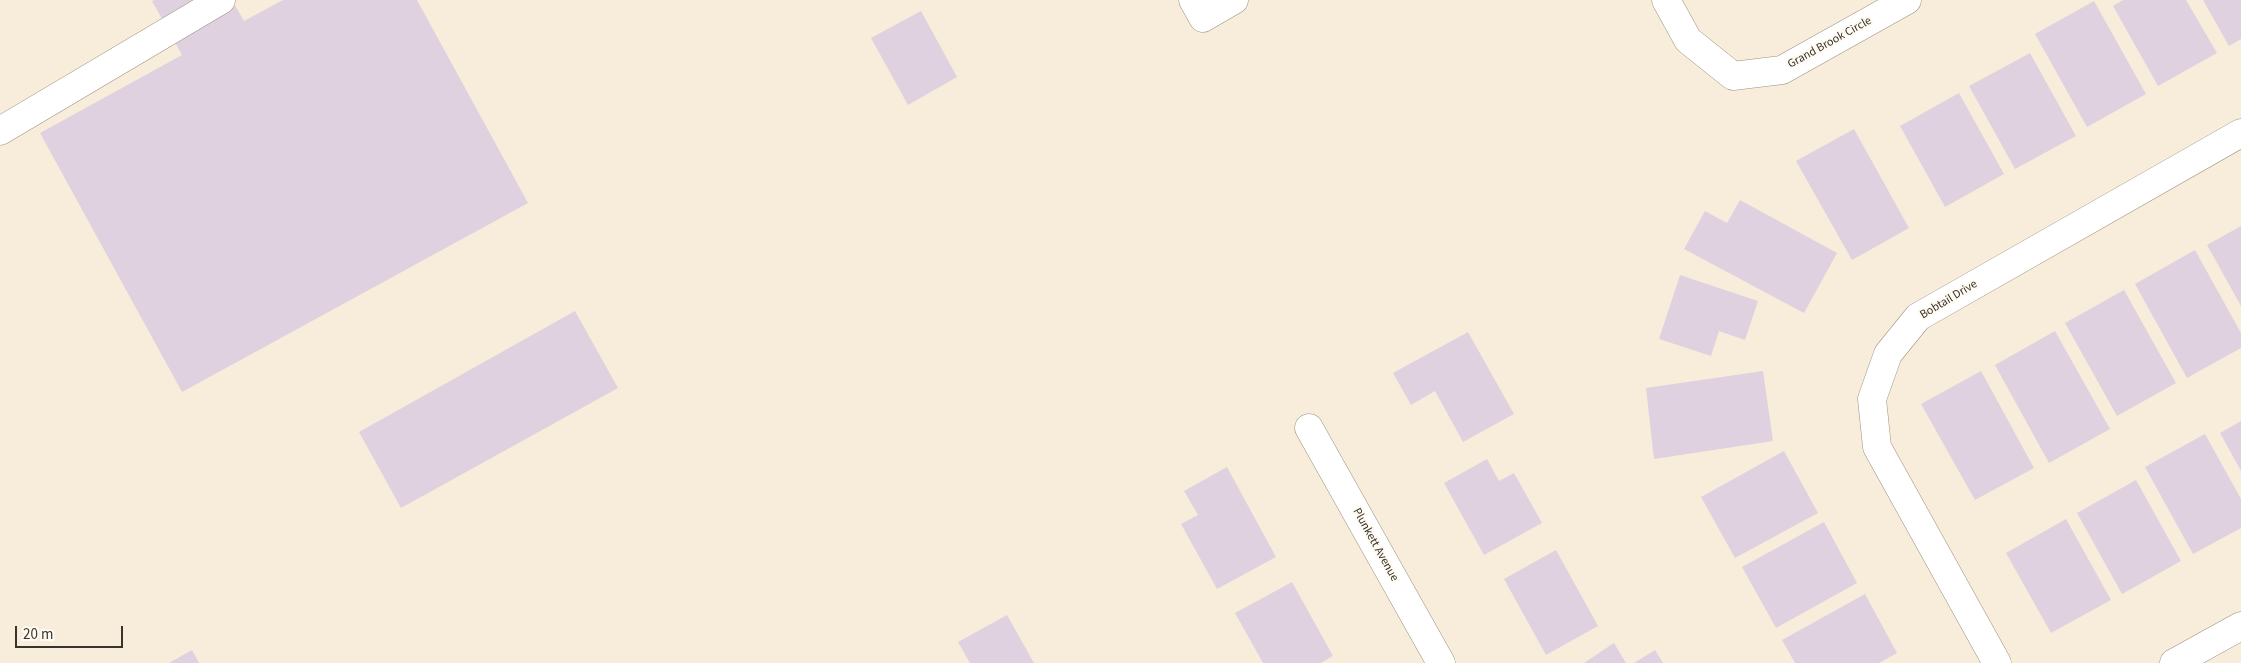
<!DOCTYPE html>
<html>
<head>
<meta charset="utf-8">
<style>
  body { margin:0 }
  #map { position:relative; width:2241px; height:663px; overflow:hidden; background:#f7edda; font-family:"Source Sans 3",sans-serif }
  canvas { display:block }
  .scale { position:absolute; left:15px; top:626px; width:108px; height:22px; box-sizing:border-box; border:2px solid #38342c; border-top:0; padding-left:6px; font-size:15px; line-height:18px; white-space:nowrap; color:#38342c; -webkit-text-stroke:4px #fffbf3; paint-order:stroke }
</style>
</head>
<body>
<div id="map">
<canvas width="2241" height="663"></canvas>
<div class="scale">20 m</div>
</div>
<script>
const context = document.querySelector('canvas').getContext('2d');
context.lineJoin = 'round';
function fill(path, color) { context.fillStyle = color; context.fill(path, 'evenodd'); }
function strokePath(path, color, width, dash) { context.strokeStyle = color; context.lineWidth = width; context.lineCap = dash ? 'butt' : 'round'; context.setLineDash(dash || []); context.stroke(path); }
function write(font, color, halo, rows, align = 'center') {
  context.font = font + ' "Source Sans 3",sans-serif'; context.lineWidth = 4.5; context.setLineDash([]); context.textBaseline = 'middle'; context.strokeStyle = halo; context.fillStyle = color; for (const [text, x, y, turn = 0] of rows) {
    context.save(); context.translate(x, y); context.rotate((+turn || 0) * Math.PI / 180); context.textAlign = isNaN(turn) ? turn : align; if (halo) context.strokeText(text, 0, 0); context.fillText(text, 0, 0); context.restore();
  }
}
fill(new Path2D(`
  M155,0H232L244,21L283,0H417L528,203L182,392L40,133L182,55L152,1Z
  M2123,0H2186L2217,53L2158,86L2113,6Z
  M2203,0H2241V39L2229,46Z
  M2094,1L2146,94L2087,127L2035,34Z
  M921,11L957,77L908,105L871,38Z
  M2030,53L2076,136L2015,169L1969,86Z
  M1959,93L2004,174L1945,207L1900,126Z
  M1854,129L1909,228L1852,260L1796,161Z
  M1740,200L1837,253L1804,313L1684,249L1705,211L1727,223Z
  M2241,226V306L2207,245Z
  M2195,250L2241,333V348L2187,378L2135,284Z
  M1680,275L1758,301L1745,340L1719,331L1711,356L1659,339Z
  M2124,290L2176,383L2117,416L2065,323Z
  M575,311L618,388L401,508L359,432Z
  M2055,331L2110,429L2049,463L1995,365Z
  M1468,332L1514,414L1463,442L1435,391L1411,405L1393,373Z
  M1763,371L1773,441L1654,459L1646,388Z
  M1981,371L2034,468L1975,500L1921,404Z
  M2241,421V471L2220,433Z
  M2205,434L2241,499V528L2193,554L2145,467Z
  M1784,451L1818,513L1735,558L1701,497Z
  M1487,459L1499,481L1514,473L1542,523L1484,555L1444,483Z
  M1227,467L1276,557L1217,589L1181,524L1198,515L1184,491Z
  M2136,480L2181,561L2122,594L2077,513Z
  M2066,519L2111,600L2051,633L2006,553Z
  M1824,522L1857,583L1776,628L1742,567Z
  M1556,550L1598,626L1546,655L1504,579Z
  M1292,582L1333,656L1321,663H1263L1235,613Z
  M1865,594L1897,653L1879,663H1795L1782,640Z
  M1007,615L1034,663H970L958,642Z
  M1614,643L1626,663H1584Z
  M192,650L199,663H169Z
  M1655,650L1663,663H1634Z`), '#e0d1e1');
const minor = new Path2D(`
  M1193,0L1203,18L1234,0
  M1666,0L1688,40L1733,76L1782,70L1907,0
  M0,131L221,0
  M1309,428L1441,663
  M1997,663L1877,447L1872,399L1888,354L1918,317L2241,133
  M2174,663L2241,626`);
strokePath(minor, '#9b9180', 29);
strokePath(minor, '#fff', 28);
write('12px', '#38342c', '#fffbf3', [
  ["Grand Brook Circle",1830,43,-29],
  ["Bobtail Drive",1949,300,-31],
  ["Plunkett Avenue",1375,545,61]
]);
</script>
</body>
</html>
